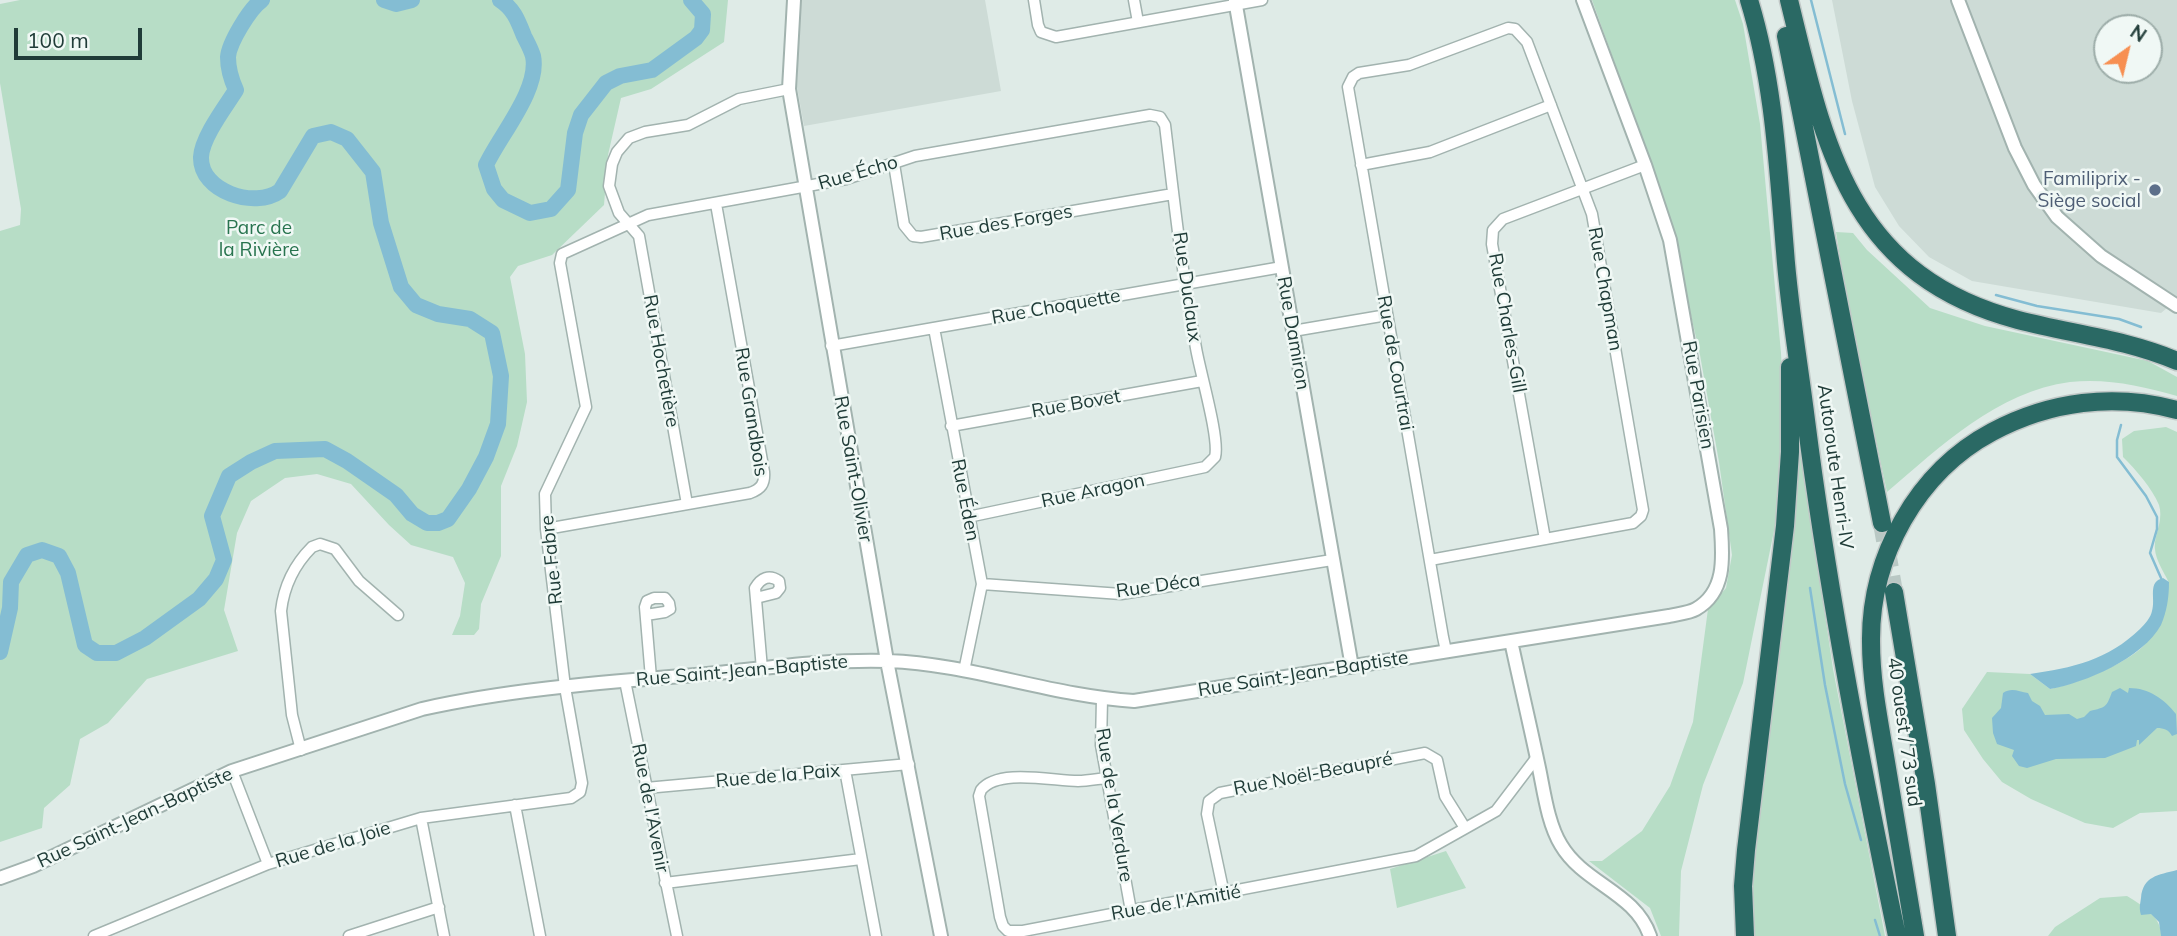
<!DOCTYPE html>
<html>
<head>
<meta charset="utf-8">
<style>
  body { margin:0 }
  #map { position:relative; width:2177px; height:936px; overflow:hidden; background:#dfebe7; font-family:Mulish,sans-serif }
  canvas { display:block }
  .north { position:absolute; left:2093px; top:14px; width:70px; height:70px; box-sizing:border-box; background:#f0f8f5; border:2px solid #9dada9; border-radius:50%; rotate:34deg; font-size:19px; font-weight:700; line-height:28px; text-align:center; color:#203c38 }
  .north::after { content:''; display:block; margin:auto; width:24px; height:32px; background:#f78f51; clip-path:polygon(50% 0,100% 100%,50% 72%,0 100%) }
  .scale { position:absolute; left:14px; top:28px; width:128px; height:32px; box-sizing:border-box; border:4px solid #203c38; border-top:0; padding-left:9px; font-size:21px; line-height:24px; white-space:nowrap; color:#203c38; -webkit-text-stroke:5px #f0f8f5; paint-order:stroke }
</style>
</head>
<body>
<div id="map">
<canvas width="2177" height="936"></canvas>
<div class="north">N</div>
<div class="scale">100 m</div>
</div>
<script>
const context = document.querySelector('canvas').getContext('2d');
context.lineJoin = 'round';
function fill(path, color) { context.fillStyle = color; context.fill(path, 'evenodd'); }
function strokePath(path, color, width, dash) { context.strokeStyle = color; context.lineWidth = width; context.lineCap = dash ? 'butt' : 'round'; context.setLineDash(dash || []); context.stroke(path); }
function write(font, color, halo, rows, align = 'center') {
  context.font = font + ' Mulish,sans-serif'; context.lineWidth = 5; context.setLineDash([]); context.textBaseline = 'middle'; context.strokeStyle = halo; context.fillStyle = color; for (const [text, x, y, turn = 0] of rows) {
    context.save(); context.translate(x, y); context.rotate((+turn || 0) * Math.PI / 180); context.textAlign = isNaN(turn) ? turn : align; if (halo) context.strokeText(text, 0, 0); context.fillText(text, 0, 0); context.restore();
  }
}
fill(new Path2D(`
  M800,0H985L1001,91L804,126L797,87Z
  M1832,0H2177V304L2173,303L2161,313L1972,281L1929,257L1899,226L1875,187L1852,101ZM2107,28H2149V70H2107Z`), '#cddbd6');
fill(new Path2D(`
  M20,0H728L724,42L651,89L621,98L608,155L604,205L552,255L518,266L510,277L525,354L527,402L517,446L501,486V556L481,604L479,629L474,635H452L460,616L465,583L453,557L411,545L389,525L351,484L317,474L285,478L251,501L237,533L224,610L238,651L147,679L108,723L80,739L70,785L44,808L42,828L0,842V231L20,225L21,209L0,83V4Z
  M1592,0H1735L1743,24L1760,124L1781,353L1786,448L1776,521L1743,683L1703,785L1681,871L1679,936H1661L1650,908L1589,861H1602L1642,831L1670,786L1693,722L1708,609L1726,588L1732,555L1719,462L1700,355L1666,206Z
  M1836,232L1853,233L1867,250L1930,308L1985,326L2148,361L2177,377V396C2142,386 2107,378 2070,382C1998,391 1940,447 1887,492L1849,315Z
  M2166,427L2177,432V811L2140,813L2113,828L2085,823L2031,799L2002,782L1983,759L1964,730L1962,709L1987,672L2030,674L2050,689C2073,685 2136,661 2148,640C2158,624 2163,601 2169,583C2163,570 2153,557 2155,542C2157,530 2163,518 2159,505C2152,488 2136,470 2123,457L2122,439L2134,431Z
  M1796,445H1800L1833,669L1885,936H1754L1752,914L1753,861Z
  M1446,851L1466,888L1397,908L1390,869Z
  M2127,896C2142,905 2162,917 2161,936H2048L2055,927L2100,898Z`), '#b7ddc6');
fill(new Path2D(`
  M2163,578L2169,582C2169,597 2167,611 2161,625C2143,658 2085,683 2050,689L2030,674C2072,668 2108,660 2140,629C2145,624 2151,617 2152,611C2156,598 2147,582 2163,578Z
  M2120,688L2128,693L2129,688C2149,688 2164,699 2176,714L2177,734L2172,736C2169,730 2164,728 2157,728L2139,745V740H2137L2136,746L2105,758L2056,759L2027,768L2019,766L2012,756L2014,750L1997,744L1993,733L1992,718L2001,708L2003,693C2012,687 2019,692 2028,693L2032,701L2040,706L2045,715L2069,714L2077,719L2084,717L2090,711C2106,707 2106,708 2112,692Z
  M2177,870V936H2161L2159,922L2151,914L2141,915C2139,908 2140,905 2141,898C2143,876 2158,875 2177,870Z`), '#84bdd3');
strokePath(new Path2D(`
  M1811,0L1845,134
  M1996,295L2037,306L2119,319L2141,327
  M2121,425L2117,440V457L2146,496L2157,517V529L2150,553L2161,578
  M1810,588L1825,685L1845,784L1861,840
  M1875,920L1880,936`), '#84bdd3', 2.5);
strokePath(new Path2D(`
  M384,0L396,4L412,0
  M500,0C514,9 518,21 524,36C527,42 531,49 533,56C540,89 500,135 486,165L494,189L503,200L530,213L551,209L568,190L575,133L581,115L606,83L620,76L652,70L696,38L702,30L703,14L691,0
  M0,652L10,608L11,582L27,555L42,550L59,556L68,573L85,645L97,653H116L145,638L199,599L216,579L224,560L212,516L229,476L251,462L275,451L325,449L347,461L396,495L412,514L427,523H438L448,519L469,489L486,457L498,424L501,376L492,333L470,319L438,314L416,305L401,287L381,223L373,172L347,139L331,132L313,136L280,191C255,209 200,192 201,157C202,137 226,106 236,90C231,79 228,69 228,57C229,43 250,8 262,0`), '#84bdd3', 16);
strokePath(new Path2D(`
  M1882,523L1894,592`), '#b9c8c4', 18, [18, 9]);
const minor = new Path2D(`
  M1034,0L1038,25L1041,32L1056,37L1262,0
  M1134,0L1138,22
  M894,164L904,225L913,236L921,237L1173,194
  M1361,165L1430,152L1551,105
  M934,328L982,584L964,671
  M1293,331L1387,315
  M831,346L1282,267
  M951,426L1202,381
  M687,504L639,236L619,213L609,186L612,164L617,152L629,138L645,132L688,125L739,99L789,89
  M546,529L750,493C761,489 765,484 764,472L716,204
  M1545,539L1492,244L1493,230L1503,219L1645,165
  M1430,560L1633,523L1641,516L1643,510L1592,214L1527,42L1515,29L1508,28L1409,65L1359,73L1353,77L1348,87L1443,637L1446,651
  M982,584L1121,594L1332,560
  M756,598L776,593L780,588L779,581C769,574 761,578 755,588L762,669
  M646,615L665,612L670,609L669,603L665,598H654L647,601L645,607L651,678
  M625,681L677,936
  M1102,699L1101,745L1131,911
  M301,750L292,715L281,611C284,585 294,565 312,547L320,544L335,549L359,581L398,615
  M845,770L876,936
  M232,771L268,864
  M1106,778C1097,779 1087,781 1078,781C1053,781 998,768 981,790L979,796L1000,917L1003,926L1008,931H1023L1416,856L1496,811L1537,757
  M646,788L909,764
  M515,805L540,936
  M421,818L444,936
  M665,883L861,859
  M1224,894L1207,814L1209,801L1220,793L1425,753L1437,760L1445,796L1465,828
  M94,936L268,864L421,818L571,798L580,792L582,783L565,687L546,529L545,494L586,407L560,263L562,254L648,215L846,179L915,156L1150,115L1160,117L1165,125C1174,200 1182,274 1196,348C1200,372 1220,439 1215,457L1205,467L968,517
  M349,936L439,907`);
const tertiary = new Path2D(`
  M794,0L789,89L887,661L941,936
  M1235,0L1352,667
  M1958,0L2015,148L2034,185L2057,217L2101,256L2177,306
  M1511,641C1520,683 1530,725 1539,768C1544,792 1548,824 1561,845C1584,884 1635,892 1650,936
  M0,878L33,866L232,771L422,709C516,688 612,682 707,674C767,668 828,659 888,661C971,664 1051,696 1134,701L1669,616C1677,614 1689,613 1696,609C1726,592 1723,557 1721,529L1670,240L1645,165L1583,0`);
const motorway = new Path2D(`
  M1749,0C1774,81 1778,168 1785,251C1789,307 1799,364 1806,420C1828,593 1861,765 1897,936
  M1789,0C1825,147 1849,275 2018,320C2072,334 2125,339 2177,361
  M1786,36L1882,523
  M1894,592L1926,784L1947,936
  M1745,936L1743,886L1746,850L1785,526L1790,452V367
  M1915,936C1906,882 1897,828 1888,774C1881,730 1871,686 1871,642C1870,557 1917,472 1992,432C2050,401 2114,393 2177,410`);
strokePath(minor, '#a2b3af', 13);
strokePath(tertiary, '#a2b3af', 16);
strokePath(motorway, '#c1c8c7', 21);
strokePath(minor, '#fff', 10);
strokePath(tertiary, '#fff', 12);
strokePath(motorway, '#2a6964', 18);
for (const [x, y, r, color] of [
  [2155,190,7,"#5c6f8a"]
]) { const dot = new Path2D(); dot.arc(x, y, r, 0, 2 * Math.PI); context.fillStyle = color; context.fill(dot); strokePath(dot, '#f0f8f5', 2.5); }
write('19px', '#203c38', '#f0f8f5', [
  ["Rue Écho",858,173,-16],
  ["Rue des Forges",1006,223,-10],
  ["Rue Duclaux",1187,287,82],
  ["Rue Chapman",1605,289,80],
  ["Rue Choquette",1056,307,-10],
  ["Rue Charles-Gill",1507,323,80],
  ["Rue Damiron",1293,333,80],
  ["Rue Hochetière",661,361,80],
  ["Rue de Courtrai",1395,363,80],
  ["Rue Parisien",1698,395,80],
  ["Rue Bovet",1076,404,-10],
  ["Rue Grandbois",751,412,81],
  ["Autoroute Henri-IV",1835,467,82],
  ["Rue Saint-Olivier",853,469,80],
  ["Rue Aragon",1093,491,-12],
  ["Rue Éden",965,500,79],
  ["Rue Fabre",552,560,-96],
  ["Rue Déca",1158,586,-8],
  ["Rue Saint-Jean-Baptiste",742,671,-5],
  ["Rue Saint-Jean-Baptiste",1303,674,-9],
  ["40 ouest / 73 sud",1904,732,82],
  ["Rue Noël-Beaupré",1313,774,-11],
  ["Rue de la Paix",778,776,-5],
  ["Rue de la Verdure",1114,805,81],
  ["Rue de l'Avenir",650,808,79],
  ["Rue Saint-Jean-Baptiste",135,818,-25],
  ["Rue de la Joie",333,845,-17],
  ["Rue de l'Amitié",1176,903,-10]
]);
write('19px', '#4e5e75', '#f0f8f5', [
  ["Familiprix -",2141,179],
  ["Siège social",2141,201]
], 'right');
write('19px', '#28744f', '#f0f8f5', [
  ["Parc de",259,228],
  ["la Rivière",259,250]
]);
</script>
</body>
</html>
